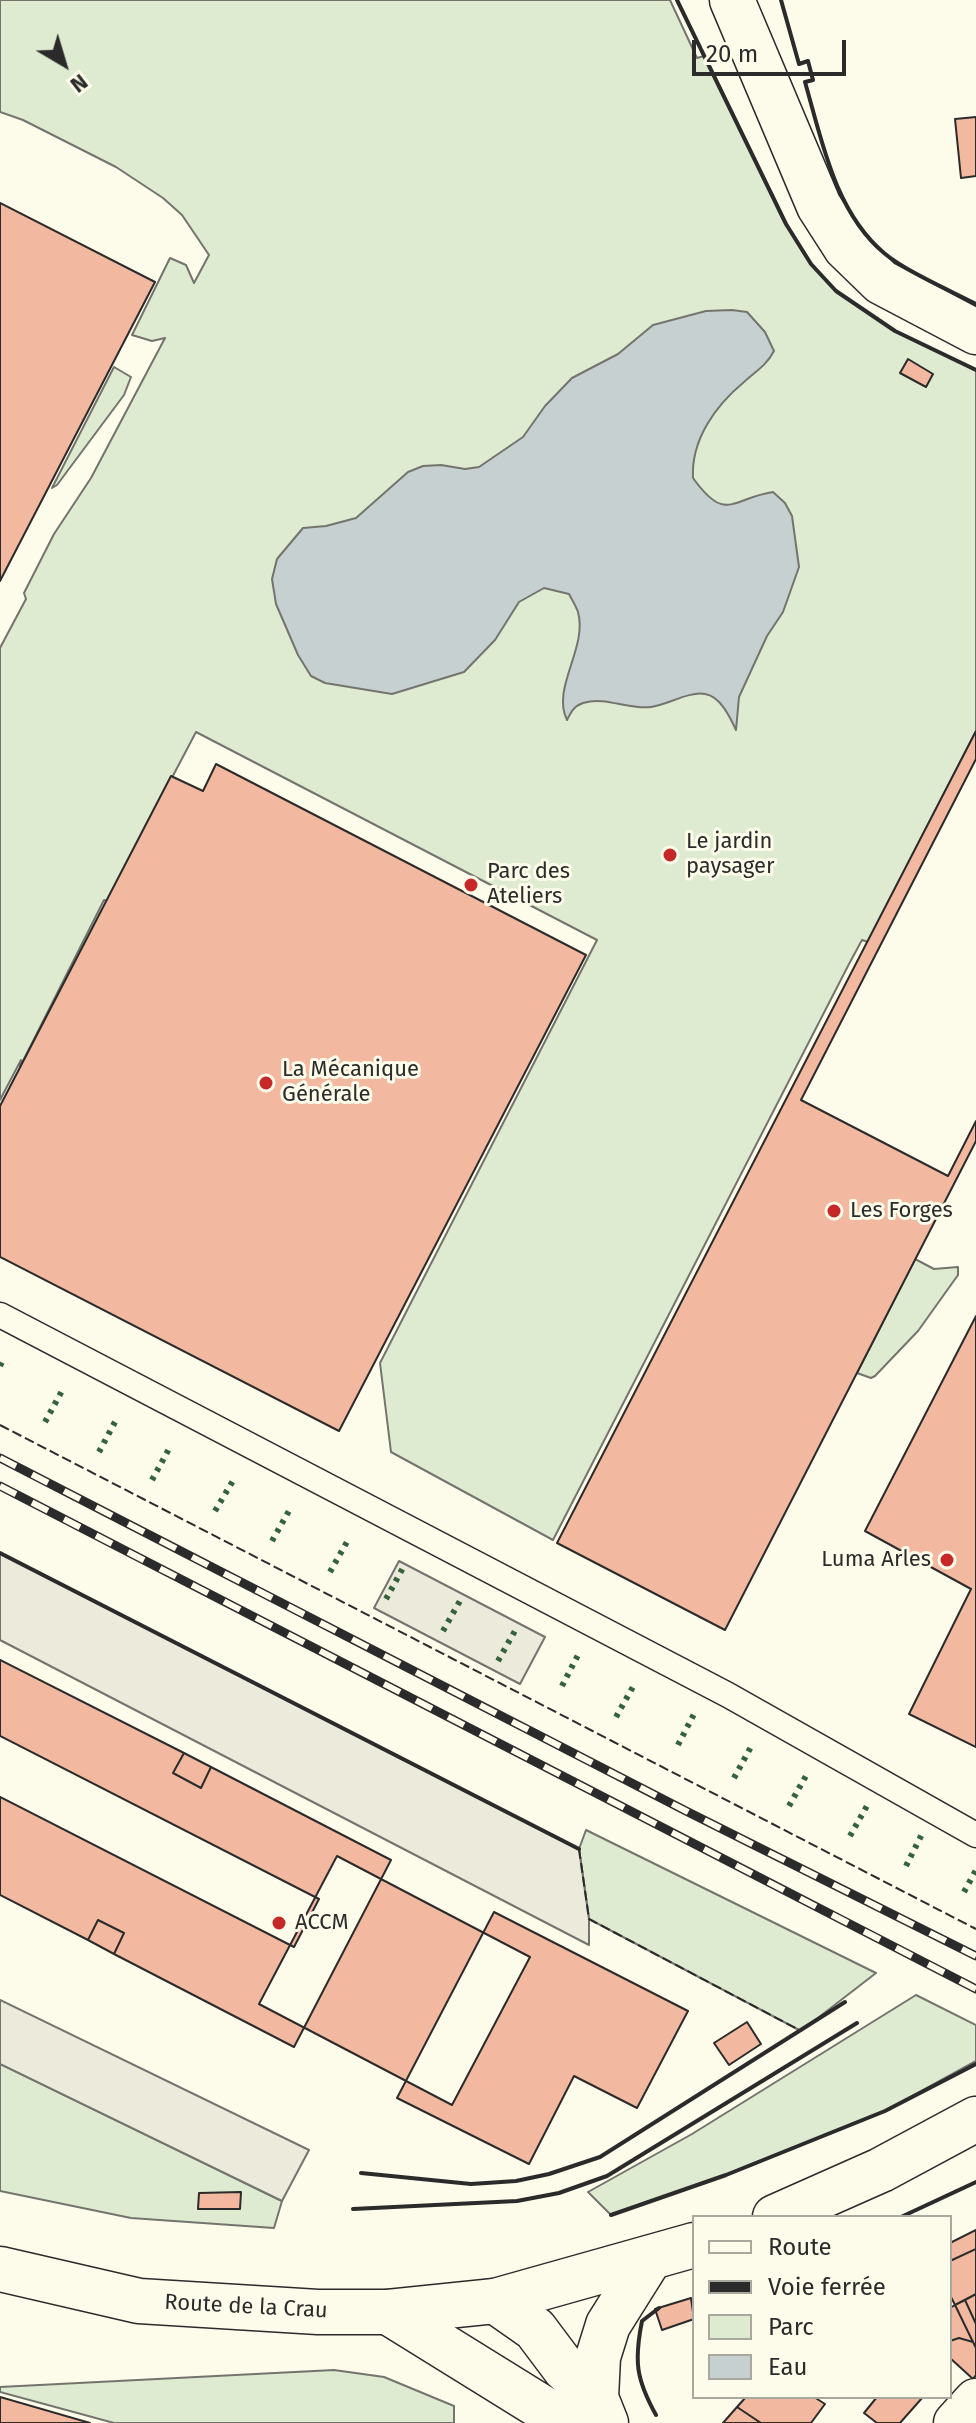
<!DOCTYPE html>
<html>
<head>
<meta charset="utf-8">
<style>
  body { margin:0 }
  #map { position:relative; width:976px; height:2423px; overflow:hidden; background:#fdfbea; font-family:"Fira Sans",sans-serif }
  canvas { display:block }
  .legend { position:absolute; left:692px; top:2215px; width:260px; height:184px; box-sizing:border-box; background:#fdfbea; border:2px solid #a9a89e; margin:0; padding:10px 14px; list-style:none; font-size:24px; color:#2b2b2b }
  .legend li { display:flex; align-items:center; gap:16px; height:40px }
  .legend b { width:40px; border:2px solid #a9a89e }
  .north { position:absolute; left:24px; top:24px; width:80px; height:80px; -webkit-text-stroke:6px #fdfbea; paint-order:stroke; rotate:142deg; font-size:22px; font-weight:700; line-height:32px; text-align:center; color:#2b2b2b }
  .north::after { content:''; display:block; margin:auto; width:28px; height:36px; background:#2b2b2b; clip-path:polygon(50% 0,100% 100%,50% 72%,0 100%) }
  .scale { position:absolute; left:692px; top:40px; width:154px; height:36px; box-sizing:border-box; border:4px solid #2b2b2b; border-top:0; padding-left:10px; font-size:24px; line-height:28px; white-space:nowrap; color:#2b2b2b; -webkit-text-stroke:6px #fdfbea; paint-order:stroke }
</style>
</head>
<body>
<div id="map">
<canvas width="976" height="2423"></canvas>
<ul class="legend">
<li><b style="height:10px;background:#fdfbea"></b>Route</li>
<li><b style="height:10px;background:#2b2b2b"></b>Voie ferrée</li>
<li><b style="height:22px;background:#deebd1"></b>Parc</li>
<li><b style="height:22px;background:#c7d0d0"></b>Eau</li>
</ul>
<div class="north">N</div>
<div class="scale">20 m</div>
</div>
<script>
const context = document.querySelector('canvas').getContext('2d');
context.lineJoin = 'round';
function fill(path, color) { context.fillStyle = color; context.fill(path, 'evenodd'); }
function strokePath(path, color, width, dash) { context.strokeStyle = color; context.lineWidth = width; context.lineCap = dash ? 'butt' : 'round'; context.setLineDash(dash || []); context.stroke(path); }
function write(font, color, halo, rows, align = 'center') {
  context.font = font + ' "Fira Sans",sans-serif'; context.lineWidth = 6; context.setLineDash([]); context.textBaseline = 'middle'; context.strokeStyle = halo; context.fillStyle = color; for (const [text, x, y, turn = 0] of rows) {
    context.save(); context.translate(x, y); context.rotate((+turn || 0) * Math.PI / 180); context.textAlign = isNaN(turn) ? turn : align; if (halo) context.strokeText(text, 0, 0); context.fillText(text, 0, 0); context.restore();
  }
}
const green = new Path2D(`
  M0,0H670L697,58L704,56L708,62L786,224L811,264L836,291L895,331L976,370V731L868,942L862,940L849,964L553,1540L391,1452L380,1363L597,940L196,732L107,901L104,900L20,1067L21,1060L0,1100V648L26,599L24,593L54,534L91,478L165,338L152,341L132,335L170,258L186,265L194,283L209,255L182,215L163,198L116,167L23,120L0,112Z
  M114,367L131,377L124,395L57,485L52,488Z
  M915,1259L934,1269L958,1267V1275L918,1331L875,1376L871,1378L857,1373Z
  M586,1830L876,1973L801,2031L589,1919L579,1849Z
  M916,1995L976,2025V2061L885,2111L726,2175L611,2215L588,2192L692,2134Z
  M0,2064L282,2201L274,2228L131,2218L0,2191Z
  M334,2370L384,2377L454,2406V2423H114L0,2392V2387Z`);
fill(green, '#deebd1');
strokePath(green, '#74746e', 2);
const parking = new Path2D(`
  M0,1553L579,1849L589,1919V1945L0,1640Z
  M399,1561L545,1637L520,1684L374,1608Z
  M0,2000L309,2150L282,2201L0,2064Z`);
fill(parking, '#eceadb');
strokePath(parking, '#74746e', 2);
const water = new Path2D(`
  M732,310L747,312L765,332L774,351C766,366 756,371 744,382C715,406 691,440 693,478C726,524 732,498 773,492L785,503L792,516L799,567L783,612L767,636L739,697L736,730C730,717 720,696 705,694C689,691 667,705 651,707C628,710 606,696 583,703C574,706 571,712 567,720C551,688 588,648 578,612C576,606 572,600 569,594L544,588L519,602L495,640L464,672L392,694L325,683L311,676L298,655L276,604L272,579L277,559L303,528L326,526L356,518L408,472L423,466L441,465L465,469L479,467L523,437L545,406L572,378L618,354L653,325L706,311Z`);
fill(water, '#c7d0d0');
strokePath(water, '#74746e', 2);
const building = new Path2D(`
  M976,117V176L961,178L955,119Z
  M0,203L155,282L0,581Z
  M908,359L933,374L926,387L900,373Z
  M976,731V759L801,1100L948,1176L976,1121V1141L725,1630L557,1543Z
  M216,764L586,955L339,1431L0,1257V1106L171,776L203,791Z
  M976,1316V1747L909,1714L971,1589L865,1531Z
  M0,1660L184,1753L173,1773L201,1788L211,1767L391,1860L294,2047L114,1954L124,1933L98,1920L88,1940L0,1895V1797L294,1947L319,1899L0,1736Z
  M184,1753L211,1767L201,1788L173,1773Z
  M337,1856L530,1957L452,2105L259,2004Z
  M494,1912L688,2011L637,2108L574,2076L529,2164L397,2098Z
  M98,1920L124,1933L114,1954L88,1940Z
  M747,2022L761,2044L729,2065L714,2043Z
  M241,2192L240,2209H198L199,2193Z
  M976,2230V2249L950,2261V2243Z
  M976,2249V2294L955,2305L950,2295V2261Z
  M976,2294V2324L965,2300Z
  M691,2298L694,2319L662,2330L655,2309Z
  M965,2300L976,2324V2348L955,2305Z
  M955,2305L973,2342L959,2338L950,2341V2308Z
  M959,2338L973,2342L976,2348V2375L973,2379L950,2358V2341Z
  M0,2397L90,2423H0Z
  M746,2397H814L825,2404L811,2423H761L737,2407Z
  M877,2397H923L900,2423H877L864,2413Z
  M737,2407L761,2423H723Z`);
fill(building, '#f2b8a0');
strokePath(building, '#2b2b2b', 2);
const lane = new Path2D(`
  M0,1315L728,1695L976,1835`);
const street = new Path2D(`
  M732,0L819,206L846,248L881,282L976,332
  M495,2301L535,2329L565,2369L596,2398L606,2423
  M388,2312L567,2423
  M596,2398L598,2357L608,2325L650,2258
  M956,2423L976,2401`);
const secondary = new Path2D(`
  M775,2217L881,2170L976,2119
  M0,2269L139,2301L318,2312H388L495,2301L694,2245`);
strokePath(lane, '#2b2b2b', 27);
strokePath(street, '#2b2b2b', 47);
strokePath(secondary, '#2b2b2b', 47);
strokePath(lane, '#fdfbea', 24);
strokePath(street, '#fdfbea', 44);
strokePath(secondary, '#fdfbea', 44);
const rail = new Path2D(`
  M0,1458L686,1811L976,1956
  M0,1486L976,1989`);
strokePath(rail, '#2b2b2b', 9);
strokePath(rail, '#fdfbea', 6, [18]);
strokePath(new Path2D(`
  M0,1366L4,1358
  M45,1422L63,1389
  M99,1452L116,1420
  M152,1480L170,1447
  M215,1511L234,1479
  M272,1541L290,1509
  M330,1572L348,1540
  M386,1599L404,1566
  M443,1631L461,1599
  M498,1661L516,1629
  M562,1686L579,1653
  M616,1717L634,1685
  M678,1745L695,1712
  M734,1778L752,1745
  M789,1806L807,1774
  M850,1836L868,1804
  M906,1866L923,1832
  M964,1892L976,1870`), '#34623c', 6, [4, 6]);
strokePath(new Path2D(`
  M0,1425L976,1929
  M579,1849L589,1919L801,2031`), '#2b2b2b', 2, [10, 4]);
strokePath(new Path2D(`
  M677,0L786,224L811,264L836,291L895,331L976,370
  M781,0L799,64L808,61L813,80L805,82C822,141 835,212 884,253C905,271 951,291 976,304
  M0,1553L579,1849
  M361,2173L471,2184L516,2181L549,2174L600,2157L845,2002
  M353,2209L517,2201L559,2193L607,2176L857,2023
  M611,2215L726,2175L885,2111L976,2064
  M901,2217L976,2182
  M656,2415C636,2379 634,2361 642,2321L659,2308`), '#2b2b2b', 4);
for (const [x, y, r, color] of [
  [670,855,8,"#c62828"],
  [471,885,8,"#c62828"],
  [266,1083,8,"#c62828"],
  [834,1211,8,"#c62828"],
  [947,1560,8,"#c62828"],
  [279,1923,8,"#c62828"]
]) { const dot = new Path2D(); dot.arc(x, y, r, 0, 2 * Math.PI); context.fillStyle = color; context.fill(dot); strokePath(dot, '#fdfbea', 3); }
write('22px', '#2b2b2b', '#fdfbea', [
  ["Le jardin",686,842],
  ["paysager",686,867],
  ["Parc des",487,872],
  ["Ateliers",487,897],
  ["La Mécanique",282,1070],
  ["Générale",282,1095],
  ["Les Forges",850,1211],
  ["Luma Arles",931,1560,"right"],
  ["ACCM",295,1923]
], 'left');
write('22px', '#2b2b2b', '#fdfbea', [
  ["Route de la Crau",246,2307,3]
]);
</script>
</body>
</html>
